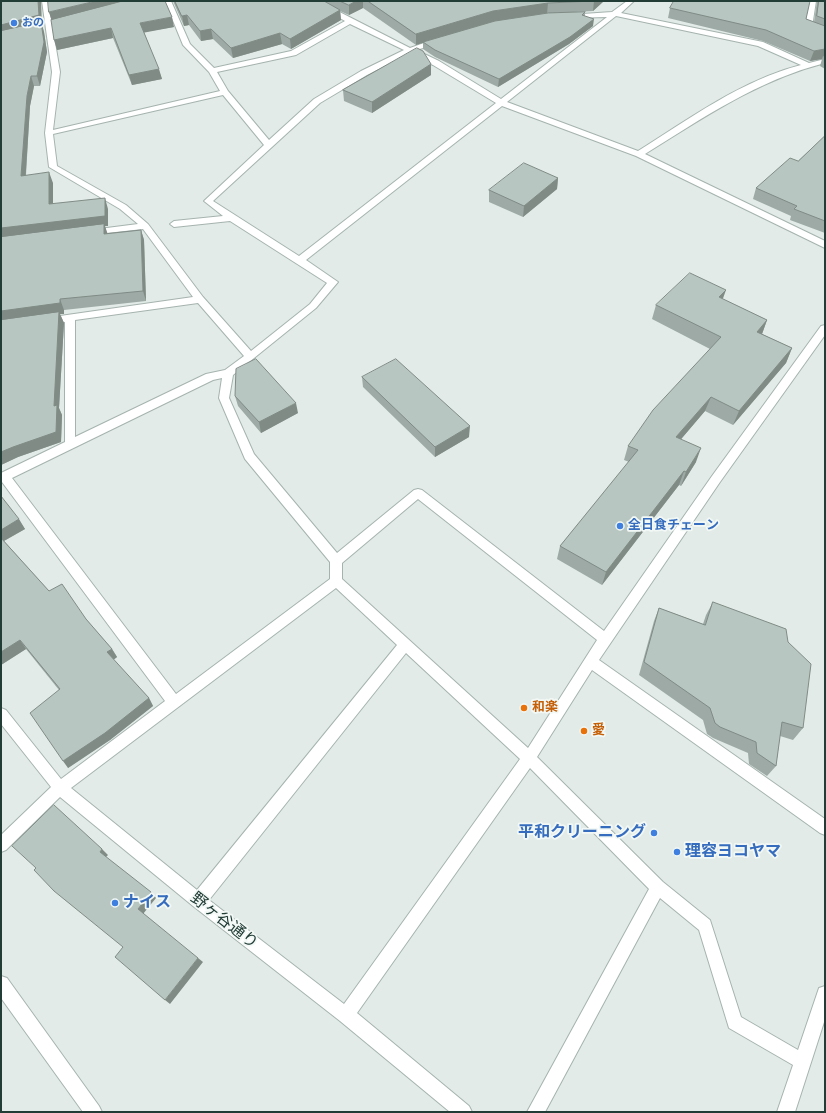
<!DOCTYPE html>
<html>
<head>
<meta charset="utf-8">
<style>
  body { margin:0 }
  #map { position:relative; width:826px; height:1113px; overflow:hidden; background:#e2ebe7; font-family:"Archivo Narrow",sans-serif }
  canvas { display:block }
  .frame { position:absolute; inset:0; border:2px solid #223c36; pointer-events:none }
</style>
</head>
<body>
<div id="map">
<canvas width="826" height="1113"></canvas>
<div class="frame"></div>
</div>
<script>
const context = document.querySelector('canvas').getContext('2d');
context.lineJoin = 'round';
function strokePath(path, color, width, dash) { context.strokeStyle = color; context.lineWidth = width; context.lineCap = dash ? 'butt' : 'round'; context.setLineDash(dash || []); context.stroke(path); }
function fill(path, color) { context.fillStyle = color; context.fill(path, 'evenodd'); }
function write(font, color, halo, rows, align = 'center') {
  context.font = font + ' "Archivo Narrow","Noto Sans JP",sans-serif'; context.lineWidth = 3.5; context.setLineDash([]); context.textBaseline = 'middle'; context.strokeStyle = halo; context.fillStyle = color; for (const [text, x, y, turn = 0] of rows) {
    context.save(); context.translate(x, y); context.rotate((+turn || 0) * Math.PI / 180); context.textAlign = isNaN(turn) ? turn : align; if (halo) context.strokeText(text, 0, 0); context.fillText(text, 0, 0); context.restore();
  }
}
const minor = new Path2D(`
  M42,1H48L60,72L53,130L220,91L209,72L183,45L165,1H171L190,44L214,68L291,51L345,21L310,1H318L410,48L435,39H441V43L416,50L439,61L501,99L607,17L570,18L566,16L568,15L612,12L627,1H634L621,13L763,42L809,63L825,59V63C758,80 703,118 645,154L825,241V248L636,156L502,106L306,260L338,282L316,308L233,375L229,398L254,454L337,553L414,490L418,489L422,490L604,631L712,476L821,326L825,325V335L720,482L599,660L825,819V835L820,833L592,670L537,757L663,882L710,920L741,1017L798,1050L819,988L825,986V1019L795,1112H777L793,1065L729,1028L699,930L660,898L545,1112H527L649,889L530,768L357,1013L469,1106L472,1112H450L340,1021L193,906L60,797L6,850L1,852V835L51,787L1,724V708L6,710L61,779L165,701L2,482H1V473L65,442V322L46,324L41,321L46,318L193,297L143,229L88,235L86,233L88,231L91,230L138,224L120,209L49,167L45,133L52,72ZM616,16L758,46L801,65C742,80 689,119 638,151L507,102ZM350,24L404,50L361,71L314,99L269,140L228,91L217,72L296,55ZM410,53L433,65L496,103L299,256L213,201L320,103L367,75ZM223,95L264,145L204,201L223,216L174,221L170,224L174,227L230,221L327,283L310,304L251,351L203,297L148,224L126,205L57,166L53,134ZM198,303L244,356L225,370L206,374L75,437V320ZM222,378L219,398L245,459L330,562V579L176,694L12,478L213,380ZM418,499L597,640L528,748L342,579V563ZM336,588L397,645L197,890L71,788ZM406,653L520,759L344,1004L209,900Z
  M810,1H816L812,27L825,32V36L804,28Z
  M1,976L7,978L99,1106L102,1112H83L1,998Z`);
strokePath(minor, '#a5b3ae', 2);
fill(minor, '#fff');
fill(new Path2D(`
  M1,1L42,25L44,32L47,52L40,86H34L30,106L26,175L53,183V204L108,209V226H105L107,234L141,230L144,240L146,301L64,310V314H60L64,323L59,408L62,415L61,442L18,457L1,465Z
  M173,1H604L593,11L555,13L585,12V16L593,26L569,44L498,87L435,57L423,49V42L416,45L363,8L349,15L340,11L341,20L291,49L282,44L233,58L213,39L201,41L189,25L184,26ZM547,14L449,35L493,22Z
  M817,1H825V69L820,66L822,59L810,61L763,41L668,18L670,8L806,19L814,22Z
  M49,12L174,27L144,32L162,79L132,85L113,38L57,50L52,20Z
  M431,64V75L372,113L344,101L343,90Z
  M825,136V233L790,220L791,216L753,199L756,188L798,161Z
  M558,178L557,189L523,217L489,202V190Z
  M723,299L767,320L762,334L792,348L786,363L733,425L705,411L681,439L696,462L681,486L679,485L602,585L557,559L560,546L629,462L624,460L628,446L710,349L652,319L656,305Z
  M362,377L469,437L435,457L363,387Z
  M235,396L298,413L261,433L238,406Z
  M1,496L25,529L4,541L49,591L86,619L112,649L117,657L113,660L149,698L153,706L110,740L68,768L59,690L26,649L1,665Z
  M713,602L788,642L803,728L793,740L780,736L776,766L767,776L749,764L748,753L713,738L707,734L703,720L639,675L654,621L659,608L703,624L706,615Z`), '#9daaa5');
fill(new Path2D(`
  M38,1H41L42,25L44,32L47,52L40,86L37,76L1,37V25Z
  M96,1H141L52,22L49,12Z
  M356,1H363V8L349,15V5Z
  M594,1H604L593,11Z
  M548,3L547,14L493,22L416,45V34L493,11Z
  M340,10L341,20L291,49L290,39Z
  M187,15L189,25L184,26L182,16Z
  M172,17L174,27L142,33L140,23Z
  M594,19L593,26L569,44L498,87L499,79Z
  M111,28L113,38L57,50L54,40Z
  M211,29L213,39L201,41L200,31Z
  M280,33L282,44L233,58L231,48Z
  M825,49V57L823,56L822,59L810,61L814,51Z
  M431,64V75L372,113V102Z
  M159,69L162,79L132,85L129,75Z
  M31,76L34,86L30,106L25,186L21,176L27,96Z
  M49,172L53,183V215L49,204Z
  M558,178L557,189L523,217L524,206Z
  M105,198L108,209V226H105L108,235L1,239V228Z
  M141,230L144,240L146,301L143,291Z
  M726,290L721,304L719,297Z
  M60,299L64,310V314H60L64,323L59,408L62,415L61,442L18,457L1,465V311Z
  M767,320L762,334L757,332Z
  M792,348L786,363L733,425L739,411Z
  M711,397L705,411L671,451L676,437Z
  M296,403L298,413L261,433L259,422Z
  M470,426L469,437L435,457V447Z
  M701,448L696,462L681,486L686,472Z
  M684,471L679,485L602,585L606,572Z
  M19,519L25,529L2,542L1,541V530Z
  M20,640L26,649L1,665V652Z
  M112,649L117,657L112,661L107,652Z
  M149,698L153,706L110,740L68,768L63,761Z
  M102,849L108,855L105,858L100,852Z
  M151,892L156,898L143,914L138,909Z
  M198,958L203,962L170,1004L165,1000Z`), '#808b86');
const building = new Path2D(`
  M1,1H38L39,15L1,25Z
  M48,1H96L49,12Z
  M123,1H165L172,17L140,23L159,69L129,75L111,28L54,40L51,20Z
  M175,1H324L340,10L290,39L280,33L231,48L211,29L200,31L187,15L182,16Z
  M340,1H356L349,5Z
  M368,1H594L548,3L493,11L416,34Z
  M674,1H810L806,19L825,26V49L814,51L766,30L670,8Z
  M819,1H825V19L817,16Z
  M585,12L582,15L594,19L570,37L499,79L435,50L423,42L495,21L548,13Z
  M41,22L44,42L37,76H31L27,96L21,176L49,172V204L105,198V216L1,228V31Z
  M417,48L423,51L431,64L372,102L343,90Z
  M825,136V221L794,209L797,206L756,188L790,158L798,161Z
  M524,163L558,178L524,206L489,190Z
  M104,224V234L141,230L143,291L60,299V303L1,311V237Z
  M690,273L726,290L719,297L767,320L757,332L792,348L739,411L711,397L676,437L701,448L686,472L684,471L606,572L560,546L638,450L628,446L653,410L721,337L656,305Z
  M59,312L54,406L57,405L56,432L13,447L1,452V320Z
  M256,359L296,403L259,422L235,396L236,369Z
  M396,359L470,426L435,447L362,377Z
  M1,496L19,519L1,530Z
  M1,538L49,591L62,584L86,619L112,649L107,652L149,698L105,733L63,761L30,713L60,689L20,640L1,652Z
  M713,602L786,629L788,642L811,664L803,728L782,722L776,766L757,753L756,742L720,727L715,723L710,708L644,662L659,608L705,625Z
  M54,805L102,849L100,852L151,892L138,909L198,958L165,1000L115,957L123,947L54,891L34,870L36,868L12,846Z`);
fill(building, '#b7c6c0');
strokePath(building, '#808b86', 1);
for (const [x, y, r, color] of [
  [14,23,4,"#3f7fe0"],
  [620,526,4,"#3f7fe0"],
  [524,708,4,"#e8710a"],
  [584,731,4,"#e8710a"],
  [654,833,4,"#3f7fe0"],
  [677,852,4,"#3f7fe0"],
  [115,903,4,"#3f7fe0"]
]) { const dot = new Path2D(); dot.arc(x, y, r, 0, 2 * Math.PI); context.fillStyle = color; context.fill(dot); strokePath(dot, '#f2f8f5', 1.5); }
write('bold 11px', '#366cbe', '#f2f8f5', [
  ["おの",22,23]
], 'left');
write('bold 13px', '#366cbe', '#f2f8f5', [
  ["全日食チェーン",628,526]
], 'left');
write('bold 13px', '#c56008', '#f2f8f5', [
  ["和楽",532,708],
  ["愛",592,731]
], 'left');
write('bold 16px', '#366cbe', '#f2f8f5', [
  ["平和クリーニング",646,833,"right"],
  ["理容ヨコヤマ",685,852],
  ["ナイス",123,903]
], 'left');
write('16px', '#223c36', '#f2f8f5', [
  ["野ヶ谷通り",224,921,38]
]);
</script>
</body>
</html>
